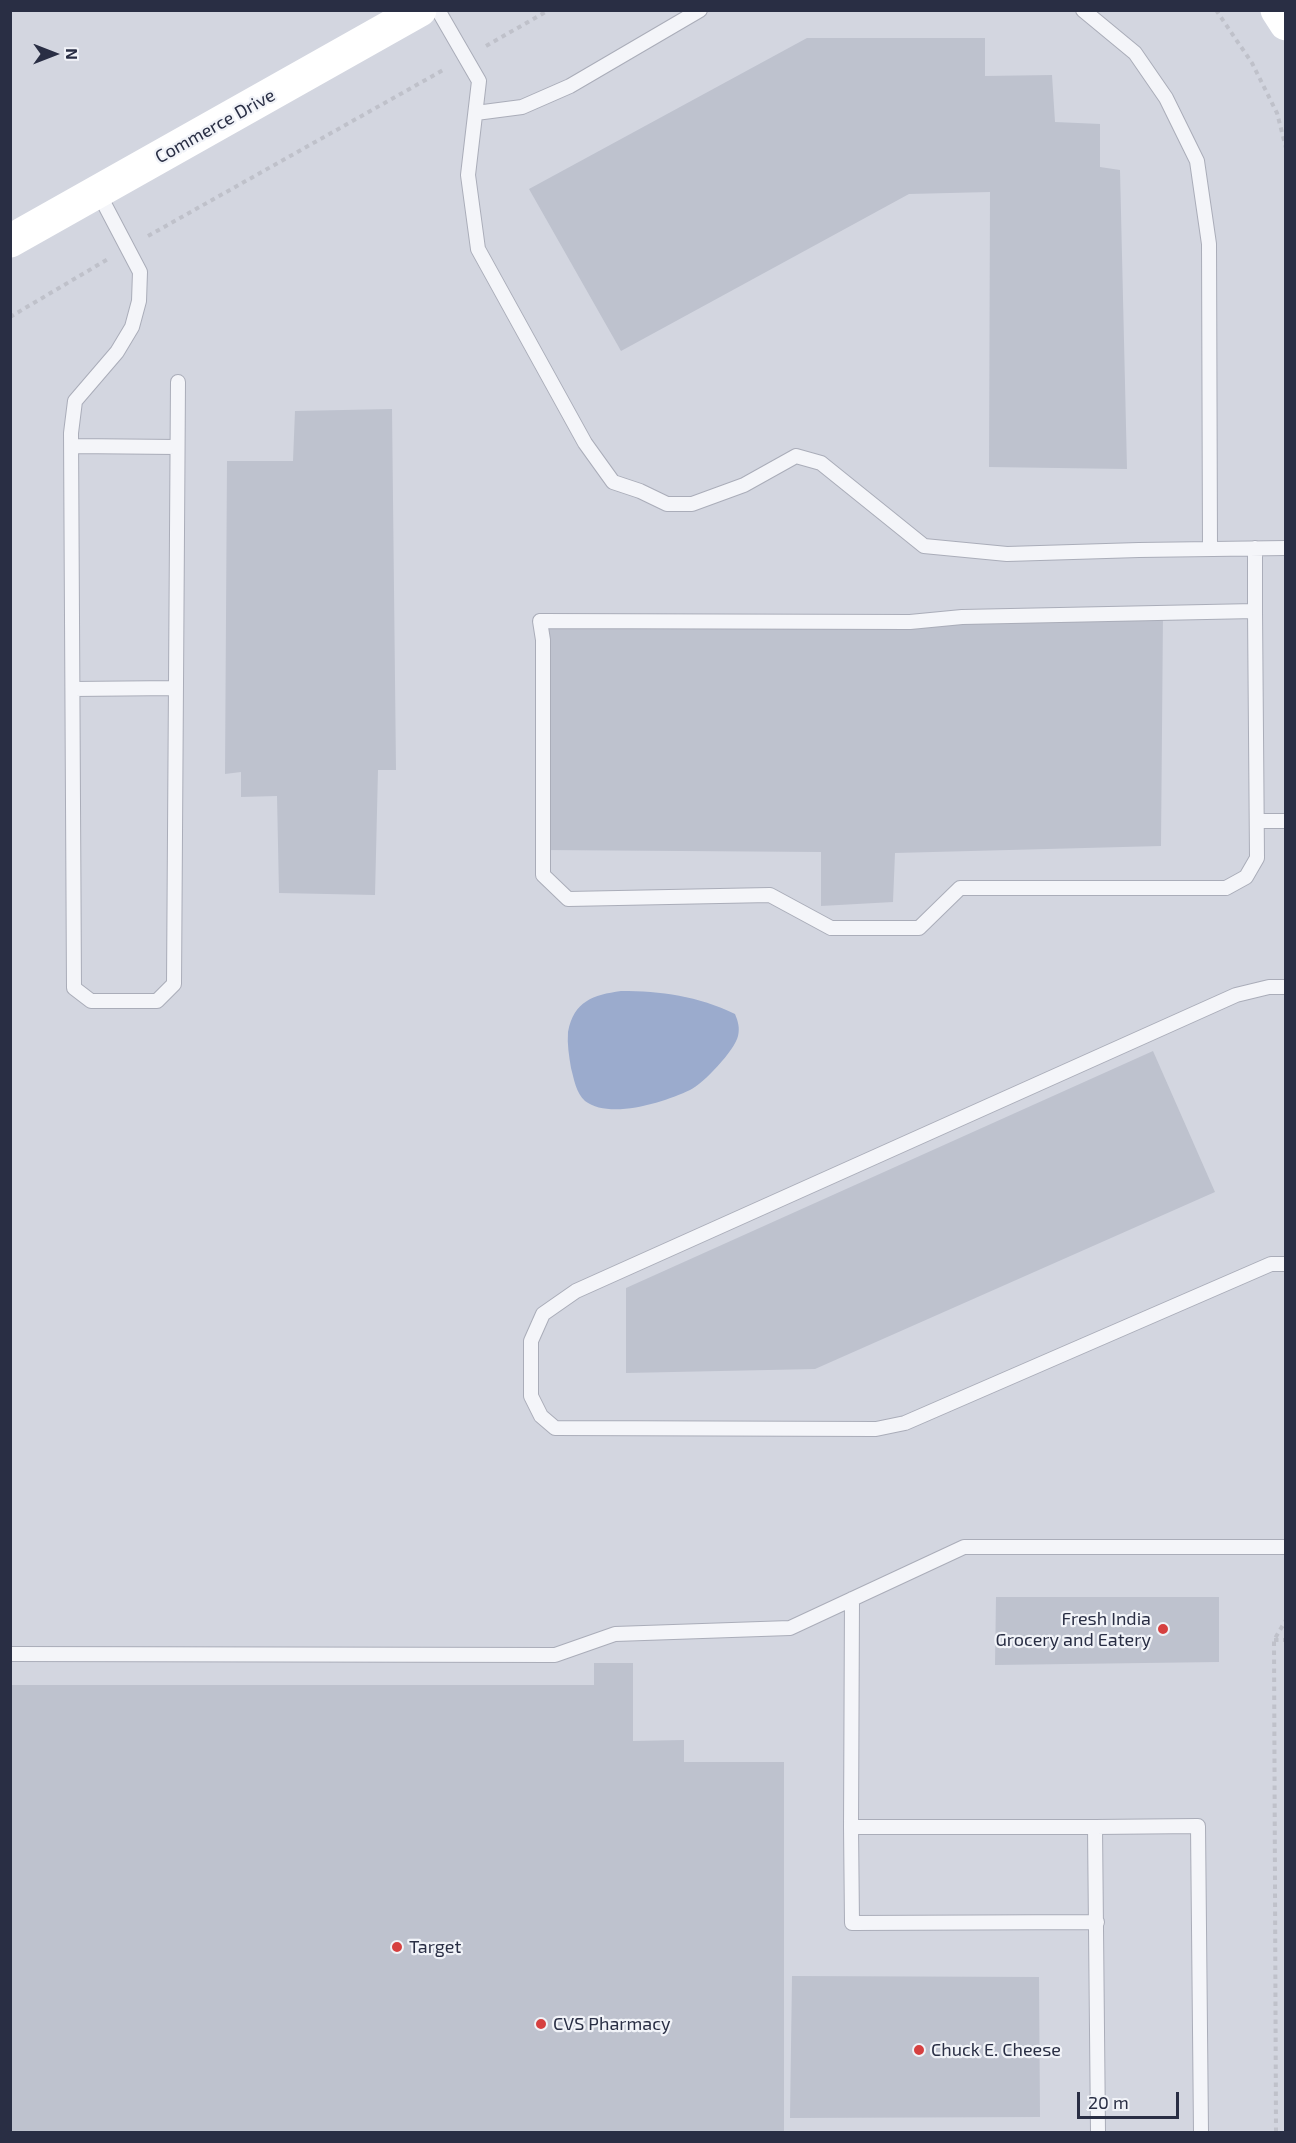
<!DOCTYPE html>
<html>
<head>
<meta charset="utf-8">
<style>
  body { margin:0 }
  #map { position:relative; width:1296px; height:2143px; overflow:hidden; background:#e1e4eb; font-family:"Exo 2",sans-serif }
  canvas { display:block }
  .frame { position:absolute; inset:0; border:12px solid #292e44; pointer-events:none }
  .north { position:absolute; left:24px; top:24px; width:60px; height:60px; -webkit-text-stroke:4px #f1f3f8; paint-order:stroke; rotate:90deg; font-size:16px; font-weight:700; line-height:24px; text-align:center; color:#292e44 }
  .north::after { content:''; display:block; margin:auto; width:21px; height:27px; background:#292e44; clip-path:polygon(50% 0,100% 100%,50% 72%,0 100%) }
  .scale { position:absolute; left:1077px; top:2092px; width:102px; height:27px; box-sizing:border-box; border:3px solid #292e44; border-top:0; padding-left:8px; font-size:18px; line-height:21px; white-space:nowrap; color:#292e44; -webkit-text-stroke:4px #f1f3f8; paint-order:stroke }
</style>
</head>
<body>
<div id="map">
<canvas width="1296" height="2143"></canvas>
<div class="frame"></div>
<div class="north">N</div>
<div class="scale">20 m</div>
</div>
<script>
const context = document.querySelector('canvas').getContext('2d');
context.lineJoin = 'round';
function fill(path, color) { context.fillStyle = color; context.fill(path, 'evenodd'); }
function strokePath(path, color, width, dash) { context.strokeStyle = color; context.lineWidth = width; context.lineCap = dash ? 'butt' : 'round'; context.setLineDash(dash || []); context.stroke(path); }
function write(font, color, halo, rows, align = 'center') {
  context.font = font + ' "Exo 2",sans-serif'; context.lineWidth = 4.5; context.setLineDash([]); context.textBaseline = 'middle'; context.strokeStyle = halo; context.fillStyle = color; for (const [text, x, y, turn = 0] of rows) {
    context.save(); context.translate(x, y); context.rotate((+turn || 0) * Math.PI / 180); context.textAlign = isNaN(turn) ? turn : align; if (halo) context.strokeText(text, 0, 0); context.fillText(text, 0, 0); context.restore();
  }
}
fill(new Path2D(`
  M11,11H1285V2132H11Z`), '#d3d6e0');
fill(new Path2D(`
  M621,991C661,991 698,996 735,1014C738,1021 740,1028 738,1036C735,1050 703,1084 690,1090C665,1102 610,1120 585,1101C576,1093 574,1079 571,1068C569,1056 567,1044 568,1032C574,1001 593,995 621,991Z`), '#9babcd');
fill(new Path2D(`
  M807,38H985V76L1052,75L1055,122L1100,124V167L1120,170L1127,469L989,467L990,192L909,194L621,351L529,189Z
  M392,409L396,770H378L375,895L279,893L277,796L241,797V772L225,774L227,461H293L295,411Z
  M1163,613L1161,846L895,853L893,902L821,906V852L543,850L540,621Z
  M1153,1051L1215,1192L815,1369L626,1373V1288Z
  M996,1597H1219V1662L995,1665Z
  M594,1663H633V1741L684,1740V1762H784V2132H10L11,1685H594Z
  M792,1976L1039,1977L1040,2117L790,2118Z`), '#bec2ce');
const lane = new Path2D(`
  M438,10L479,81L468,175L478,249L585,443L613,482L640,491L667,504H692L744,485L796,456L821,463L924,546L1007,554L1139,550L1286,548
  M1083,10L1135,53L1166,98L1197,161L1209,244L1210,549
  M476,113L522,107L570,86L700,10
  M98,192L140,272L139,301L132,327L117,352L75,401L71,433L74,988L91,1001H157L174,984L178,382
  M72,446L177,447
  M1255,548V611
  M1255,611L1257,858L1246,877L1226,888H960L919,928H831L770,895L568,899L543,875V640L540,621L910,622L962,617Z
  M73,689L176,688
  M1257,821H1286
  M1286,987H1269L1236,995L576,1291L543,1314L531,1341V1396L541,1416L555,1428L876,1429L905,1423L1271,1264H1286
  M10,1654L555,1655L615,1634L790,1628L964,1547H1286
  M851,1827L852,1599
  M1095,1827H851L852,1923L1097,1922
  M1098,2132L1095,1827L1198,1826L1201,2132`);
strokePath(lane, '#aaadb9', 16);
strokePath(new Path2D(`
  M1216,10L1252,63L1277,113L1286,148
  M486,46L549,10
  M148,236L445,69
  M10,317L108,259
  M1274,1640H1286
  M1276,2132L1274,1640L1286,1620`), '#bfc1ca', 4, [4.5, 4.5]);
strokePath(lane, '#f4f5f9', 14);
strokePath(new Path2D(`
  M1277,10L1286,24
  M10,241L420,10`), '#fff', 33);
for (const [x, y, r, color] of [
  [1163,1629,6,"#d64040"],
  [397,1947,6,"#d64040"],
  [541,2024,6,"#d64040"],
  [919,2050,6,"#d64040"]
]) { const dot = new Path2D(); dot.arc(x, y, r, 0, 2 * Math.PI); context.fillStyle = color; context.fill(dot); strokePath(dot, '#f1f3f8', 2); }
write('18px', '#292e44', '#f1f3f8', [
  ["Commerce Drive",215,126,-29]
]);
write('18px', '#292e44', '#f1f3f8', [
  ["Fresh India",1151,1619,"right"],
  ["Grocery and Eatery",1151,1640,"right"],
  ["Target",409,1947],
  ["CVS Pharmacy",553,2024],
  ["Chuck E. Cheese",931,2050]
], 'left');
</script>
</body>
</html>
